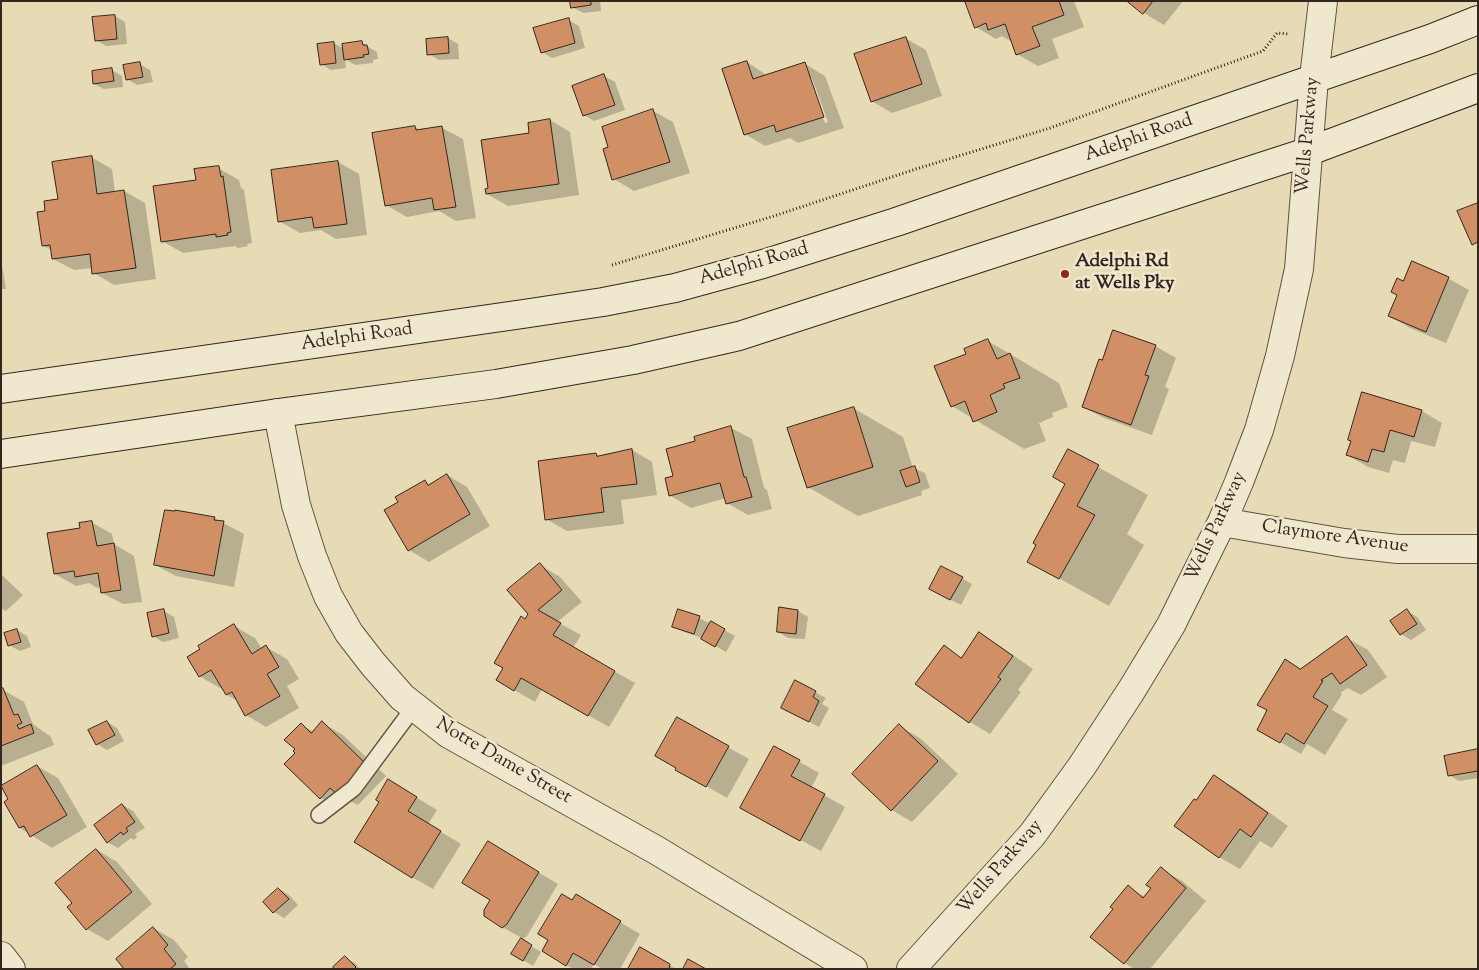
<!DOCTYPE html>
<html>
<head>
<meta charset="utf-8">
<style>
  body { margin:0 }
  #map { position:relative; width:1479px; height:970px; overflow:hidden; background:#e7dbb5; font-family:"Sorts Mill Goudy",serif }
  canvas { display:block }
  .frame { position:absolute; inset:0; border:2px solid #33261f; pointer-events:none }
</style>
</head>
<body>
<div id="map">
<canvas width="1479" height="970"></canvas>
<div class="frame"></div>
</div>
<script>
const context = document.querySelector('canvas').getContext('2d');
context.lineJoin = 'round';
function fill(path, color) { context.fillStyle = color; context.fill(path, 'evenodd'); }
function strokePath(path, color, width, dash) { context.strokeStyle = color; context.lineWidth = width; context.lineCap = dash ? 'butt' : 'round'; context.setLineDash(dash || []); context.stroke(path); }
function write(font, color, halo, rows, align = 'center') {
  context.font = font + ' "Sorts Mill Goudy",serif'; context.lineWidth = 5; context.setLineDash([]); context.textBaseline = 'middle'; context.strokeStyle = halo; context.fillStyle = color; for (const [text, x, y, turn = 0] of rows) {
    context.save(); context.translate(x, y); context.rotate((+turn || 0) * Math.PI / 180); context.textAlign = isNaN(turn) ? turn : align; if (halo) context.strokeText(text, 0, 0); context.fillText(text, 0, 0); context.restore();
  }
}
fill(new Path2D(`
  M572,1H600L601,11L583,13L572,7Z
  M966,1H1074L1084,27L1052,39L1059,58L1038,66L1017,54L1012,40L1010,41L1002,36L996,39L976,27Z
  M1129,1H1183L1164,25L1144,13Z
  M115,16L125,22L127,44L106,46L96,40Z
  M568,20L579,26L585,48L552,58L542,52Z
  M448,38L458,44L459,59L439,60L429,54Z
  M905,38L926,50L942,96L892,113L872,101Z
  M334,43L344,49L362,43L377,52L378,59L373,60V63L355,65L345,59L346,68L331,70L321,64Z
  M747,62L768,76L805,64L825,76L844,128L798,143L790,138L765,146L745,134ZM809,78H812L828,122L825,123Z
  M140,64L150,70L153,82L137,85L127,79Z
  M112,70L122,76L123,87L104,89L94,84Z
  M604,76L615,82L625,110L594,121L584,115Z
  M653,111L673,122L690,173L634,191L614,179L609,148Z
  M550,120L570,132L579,195L508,206L487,194L531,134Z
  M415,127L421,131L442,128L463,139L476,218L456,221L439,211L407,217L386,205Z
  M91,157L112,169L115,192L124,191L145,203L156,279L114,285L94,273L93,268L74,270L53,259L52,250L43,246L59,200Z
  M338,162L359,174L367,235L336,239L321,230L300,233L279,221Z
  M218,168L239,180L241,188L244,190L252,243L247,244L248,246L238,248L235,246L183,253L162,241L198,181Z
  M1,259L6,289H1Z
  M1413,263L1449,279L1469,290L1446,343L1410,328L1390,316Z
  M988,341L1059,383L1068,407L1052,413L1053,417L1039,423L1046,441L1024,449L952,406L967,355Z
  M1155,346L1176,358L1165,387L1169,389L1152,435L1104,418L1083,407L1103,361Z
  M1363,394L1422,411L1442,423L1435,447L1411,441L1405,463L1393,460L1389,473L1368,467L1347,455Z
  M853,408L903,437L913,468L925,473L930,488L921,491L922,495L858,516L808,487Z
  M731,428L752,439L764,488L767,490L772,509L748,515L727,503L726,498L691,508L671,496L697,442Z
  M632,450L652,462L657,495L621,500L624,524L567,531L546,519L596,454L599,456Z
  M1069,451L1148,495L1127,534L1144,545L1109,606L1028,561L1067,484Z
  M447,475L467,487L490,526L429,562L409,550L400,503L425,482L430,485Z
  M214,518L244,534L234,587L176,576L155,565Z
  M91,522L112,534L114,544L134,556L142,602L123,604L102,593V587L97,588L89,583L76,586L55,574L82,529Z
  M540,565L560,577L582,602L557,622L581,635L573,648L635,683L609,727L542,689L535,702L497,680L529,614Z
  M942,567L972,584L961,605L940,594Z
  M1,574L23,595L6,611L1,608Z
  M780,609L798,611L808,617L805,639L788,638L778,632Z
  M164,611L174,617L179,638L163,642L153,636Z
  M679,611L699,618L711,624L712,623L735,636L726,652L702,638L684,632L674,626Z
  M1407,611L1417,617L1426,630L1411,640L1401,634Z
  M234,626L255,638L262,649L266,647L287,659L299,679L287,686L299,708L266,727L246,715L238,701L227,695L223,687L220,688L199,676Z
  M17,630L27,636L31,647L20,651L9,645Z
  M980,634L1000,646L1033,669L1018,690L1021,692L990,734L970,722L917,684L944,647L962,658Z
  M1347,638L1368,650L1387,677L1361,695L1348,688L1340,693L1342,694L1332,710L1348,719L1325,755L1307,744L1301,754L1258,729L1269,710L1285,660L1301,669Z
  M796,682L826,698L822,704L829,708L819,727L793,713Z
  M1,690H3L24,702L33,724L51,737L54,745L1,766Z
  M677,719L749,759L727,798L677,769Z
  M107,722L117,728L124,741L107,750L97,744Z
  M322,723L343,735L386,776L358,805L350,801L341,810L321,798L296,753L301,725L314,732Z
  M899,726L920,738L958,774L912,822L892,810L854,774Z
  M775,748L819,773L811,788L845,807L821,851L762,819Z
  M1478,751V778L1459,781L1449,775Z
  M37,766L58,778L87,827L52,848L20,828L5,802Z
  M1215,777L1235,788L1288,826L1272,848L1260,841L1240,869L1219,857L1197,801Z
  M409,793L437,810L428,824L461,844L433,889L412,877L381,801Z
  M123,805L133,811L145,828L135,834L137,837L134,840L131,838L118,848L107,842Z
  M97,850L117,862L152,904L108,941L87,929L73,903Z
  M508,854L558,884L527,936L521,940L541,952L533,966L513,954L522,938L502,927L492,900Z
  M1161,869L1182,881L1206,901L1150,969H1134L1125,963L1092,936L1115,908L1128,887L1145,897L1153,888Z
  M279,889L289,895L298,905L284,918L274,912Z
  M576,896L640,934L620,969H602L594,964L591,969H573L544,951Z
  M153,928L174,940L188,957L184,961L190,969H126Z
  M641,948L676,969H629Z
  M345,958L355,963L360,969H336Z`), '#0003');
const building = new Path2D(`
  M570,1H591V5L571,8Z
  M965,1H1059L1064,15L1032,27L1040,46L1016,55L1005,24L988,30L986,23L975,28Z
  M1127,1H1153L1143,14Z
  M115,15L117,39L95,41L92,17Z
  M569,18L575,43L541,53L533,28Z
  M448,37L449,53L427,55L426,39Z
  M906,37L922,84L871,102L854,54Z
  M362,41L363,45H367L369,54L363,55L364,57L344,60L342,44Z
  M334,42L336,63L320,65L317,44Z
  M747,61L753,79L805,62L824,117L776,132L774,125L744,135L722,69Z
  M140,62L143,77L126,80L123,65Z
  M112,68L114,81L93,84L92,71Z
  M604,74L615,105L583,116L572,86Z
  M653,109L670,162L612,180L603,149L608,147L602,127Z
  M550,119L559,184L486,194L485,189L488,188L481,140L529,133L528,123Z
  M415,126L416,130L442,126L456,207L434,210L432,198L385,206L372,133Z
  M92,156L97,194L124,190L136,268L92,274L90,254L52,259L50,245L42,246L37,212L45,211L44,201L58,199L52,162Z
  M338,161L347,224L314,228L312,217L278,222L271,170Z
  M219,166L221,177L223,176L231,232L227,233L228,235L216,237V234L161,242L153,186L196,180L194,169Z
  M1478,203V242L1472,245L1457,211Z
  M1412,261L1449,277L1426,332L1388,316L1397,295L1391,292L1397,278L1403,281Z
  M1113,330L1156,345L1145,375L1149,376L1131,425L1082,407L1099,359L1102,360Z
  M988,339L997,359L1010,353L1020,378L1003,384L1005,388L990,395L997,412L973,422L965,401L951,407L934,366L966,354L964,349Z
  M1362,392L1422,410L1414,437L1390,430L1384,452L1372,449L1368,462L1346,455L1351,441L1348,440Z
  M854,407L873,467L807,488L787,428Z
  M731,426L744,477H746L752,497L726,504L720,483L669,496L665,478L673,476L666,449L695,441L694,437Z
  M632,449L637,484L601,488L604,512L545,520L538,461L596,453L597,456Z
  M1068,449L1099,465L1077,506L1095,515L1059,579L1027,562L1036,545L1033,543L1065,484L1053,477Z
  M915,466L920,482L906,487L900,471Z
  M447,474L470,514L408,551L384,510L398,502L395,497L425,480L428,485Z
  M165,510L175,511V510L215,517L214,520L224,521L214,576L154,565Z
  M92,521L97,546L114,543L121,590L101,593L98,573L75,577L74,571L54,574L47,533L80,528L79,523Z
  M540,563L562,590L538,610L561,623L553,635L615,671L588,716L521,678L514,691L496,680L503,668L494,663L521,616L525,619L528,614L507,590Z
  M941,566L963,577L950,600L929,589Z
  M779,607L798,610L796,634L777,632Z
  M164,609L169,633L152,637L147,613Z
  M678,609L700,616L694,634L672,627Z
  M1407,609L1417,624L1400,635L1390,621Z
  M711,621L725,629L715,647L701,639Z
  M234,624L252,654L266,645L279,667L267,674L280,696L245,716L232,692L226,695L211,670L199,677L187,657L200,649L198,646Z
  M17,629L21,642L8,646L4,633Z
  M979,632L1013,656L998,677L1001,679L969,723L915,684L944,645L961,658Z
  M1347,636L1367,665L1340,684L1332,673L1321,680L1323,681L1313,697L1328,706L1304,744L1286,733L1280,743L1257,730L1267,710L1257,705L1285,659L1300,669Z
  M795,680L816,691L813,697L819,701L809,722L781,708Z
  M3,688L14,715L18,714L22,723L17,725L19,729L31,724L34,733L1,746V689Z
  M677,717L729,746L706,787L675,770L676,768L655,756Z
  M107,721L115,735L96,745L88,730Z
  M322,721L366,764L337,794L330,788L320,799L284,764L295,753L293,751L295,749L284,740L301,723L311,733Z
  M899,724L938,761L891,811L852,774Z
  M774,746L800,760L791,776L825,794L800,841L740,808Z
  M1478,749V771L1448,776L1444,756Z
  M37,765L67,815L30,837L24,826L19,828L4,802L8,799L1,786Z
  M1214,775L1268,813L1251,837L1240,829L1219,858L1174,826L1194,799L1196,800Z
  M388,779L417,797L408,811L441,831L412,878L354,842L379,802L376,800Z
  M122,804L135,822L126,828L128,831L123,835L121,832L107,843L94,825Z
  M488,841L539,872L507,924L502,928L484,916V910L490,900L462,883Z
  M96,849L132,892L86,930L67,907L72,903L55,883Z
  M1161,867L1186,888L1124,964L1090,937L1113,909L1110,907L1128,885L1143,898L1151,888L1146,885Z
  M278,888L289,899L273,913L263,902Z
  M562,894L572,900L576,894L621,921L594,965L573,953L566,966L542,951L548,940L538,934Z
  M153,927L168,945L164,949L176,964L170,969H124L116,959Z
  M521,938L532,945L523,961L511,954Z
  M640,947L670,964L669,969H628Z
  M345,956L356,967L354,969H334L333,967Z
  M688,959L706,969H683Z`);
fill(building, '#d18f66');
strokePath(building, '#33261f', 1);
const service = new Path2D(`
  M319,815L354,788L414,707`);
const minor = new Path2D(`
  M278,413L296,505L312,556L328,596L349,633L373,664L402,697L449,734L656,850L853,969
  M1222,522L1344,543L1398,549H1478
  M1,956L11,969
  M911,969L1032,835L1082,766L1131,691L1171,625L1222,522L1239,482L1259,430L1280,356L1299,269L1314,78L1323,1`);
const secondary = new Path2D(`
  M1,389L523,314L603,302L675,288L763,264L896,222L1430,39L1478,20
  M1,454L278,413L496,384L633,360L739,336L1307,152L1478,88`);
strokePath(service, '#605344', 18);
strokePath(minor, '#605344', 30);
strokePath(secondary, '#33261f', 30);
strokePath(new Path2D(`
  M612,265L774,216L916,169L1050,128L1263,51L1277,33L1288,34`), '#33261f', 3, [1, 2.5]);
strokePath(service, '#efe8cf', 15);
strokePath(minor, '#efe8cf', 28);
strokePath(secondary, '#efe8cf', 28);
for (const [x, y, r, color] of [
  [1065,274,5,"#8f2418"]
]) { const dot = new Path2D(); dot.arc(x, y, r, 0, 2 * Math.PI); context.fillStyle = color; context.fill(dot); strokePath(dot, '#efe8cf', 2); }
write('19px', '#33261f', '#efe8cf', [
  ["Wells Parkway",1309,136,-85],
  ["Adelphi Road",1139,139,-19],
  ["Adelphi Road",754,265,-16],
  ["Adelphi Road",357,338,-8],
  ["Wells Parkway",1217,527,-65],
  ["Claymore Avenue",1335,538,8],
  ["Notre Dame Street",503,762,30],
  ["Wells Parkway",1001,868,-49]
]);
write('bold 19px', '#33261f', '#efe8cf', [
  ["Adelphi Rd",1075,263],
  ["at Wells Pky",1075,285]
], 'left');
</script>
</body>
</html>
